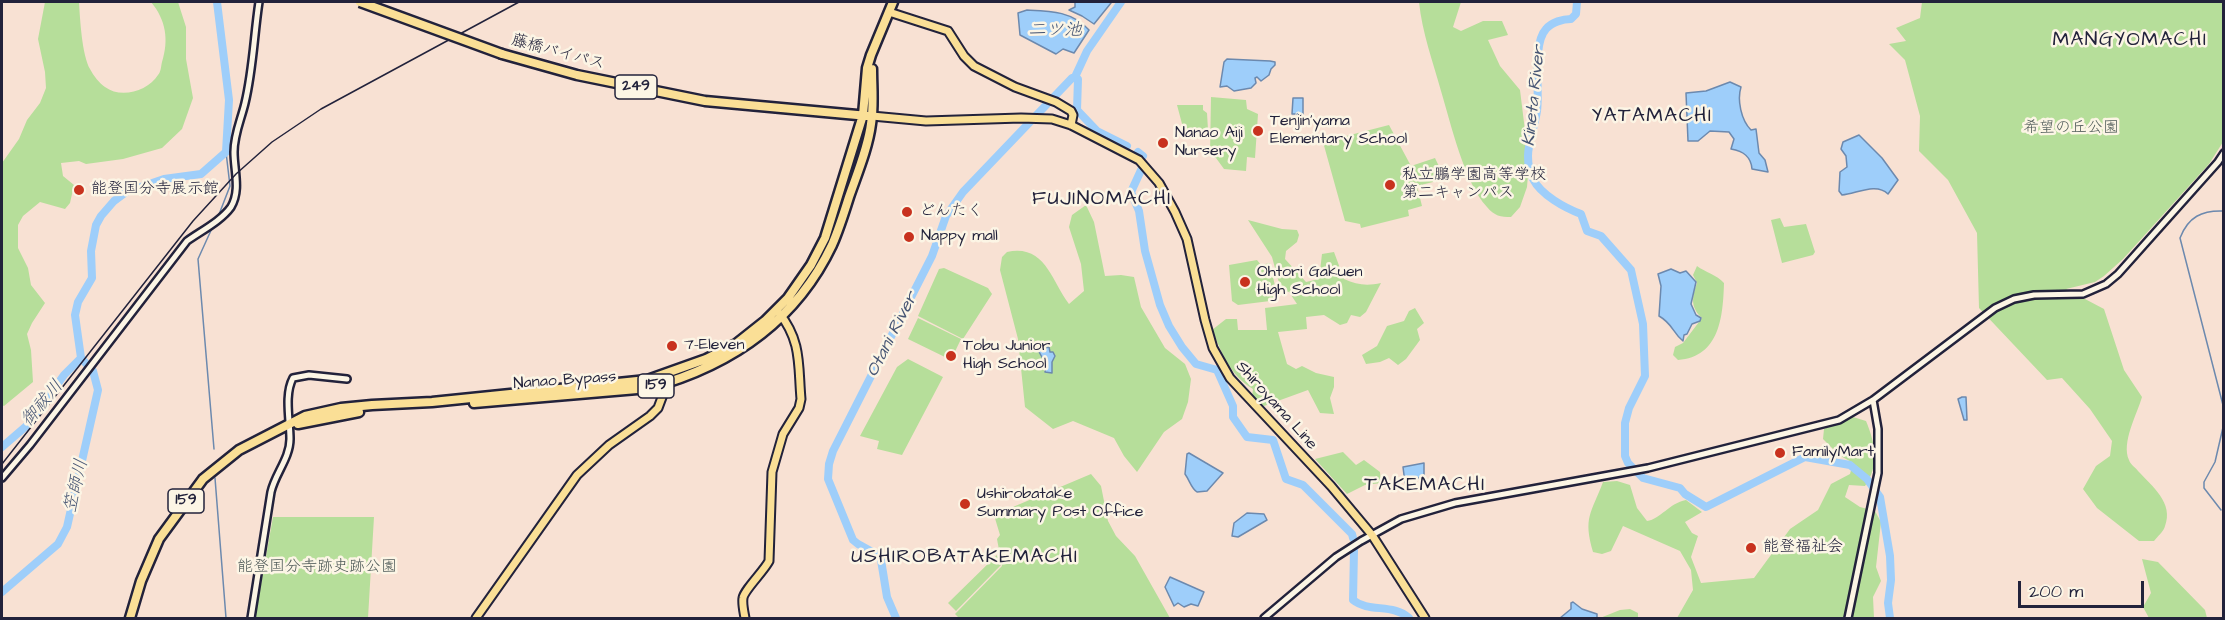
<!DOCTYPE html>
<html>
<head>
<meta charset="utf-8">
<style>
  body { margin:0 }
  #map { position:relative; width:2225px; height:620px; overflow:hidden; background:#f8e1d3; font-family:"Architects Daughter",sans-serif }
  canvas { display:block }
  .frame { position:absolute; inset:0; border:3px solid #22223b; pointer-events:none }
  .scale { position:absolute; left:2018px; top:581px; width:126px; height:27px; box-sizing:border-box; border:3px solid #22223b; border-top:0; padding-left:8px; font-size:18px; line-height:21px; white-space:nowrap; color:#22223b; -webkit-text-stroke:4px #fcf5e5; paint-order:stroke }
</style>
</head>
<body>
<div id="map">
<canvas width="2225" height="620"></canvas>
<div class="frame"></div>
<div class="scale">200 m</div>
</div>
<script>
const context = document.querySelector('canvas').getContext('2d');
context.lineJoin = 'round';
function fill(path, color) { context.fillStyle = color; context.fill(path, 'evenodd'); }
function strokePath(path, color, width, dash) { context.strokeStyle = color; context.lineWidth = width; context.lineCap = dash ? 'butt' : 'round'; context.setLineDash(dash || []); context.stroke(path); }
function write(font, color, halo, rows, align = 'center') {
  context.font = font + ' "Architects Daughter","Klee One",sans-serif'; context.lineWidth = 5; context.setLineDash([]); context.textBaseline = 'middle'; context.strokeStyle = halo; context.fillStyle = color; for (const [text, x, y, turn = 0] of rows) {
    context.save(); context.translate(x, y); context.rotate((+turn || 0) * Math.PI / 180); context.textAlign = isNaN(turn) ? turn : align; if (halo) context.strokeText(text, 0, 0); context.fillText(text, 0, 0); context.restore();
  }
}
fill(new Path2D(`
  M45,2H79C80,19 82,55 90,69C93,75 100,84 105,87C121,99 148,91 158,75C161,72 161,66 162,62C169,40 166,20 151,2H178L186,27V59L193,98L182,129L162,148L123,159L86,164L79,161L61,163L63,176L74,185L70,203L65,209L40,202L23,216L18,225V248L28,268L31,285L45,303L32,323L27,334L31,350L33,382L4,406L2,405V163L19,139L27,120L40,103L46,88L45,72L38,39Z
  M1419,2H1461L1453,27L1461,31L1483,21H1502L1508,35L1488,40L1500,66L1520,90L1529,163L1527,187L1520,207L1511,217C1501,217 1494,216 1487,207C1464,182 1451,124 1441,91C1433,62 1422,32 1419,2Z
  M1922,2H2223V142L2209,164L2123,259L2104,276L2095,282L2066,289L2104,309L2124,370L2142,397C2137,414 2121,443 2129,460C2130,464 2136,468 2138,471C2152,486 2174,503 2165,526C2164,531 2157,537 2154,541H2139L2097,508L2083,489L2096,466L2110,456L2112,441L2090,409L2062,378L2047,380L1979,308L1977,233L1948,180L1919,151L1920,116L1905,60L1889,44L1906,41L1896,28L1920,18Z
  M1211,97L1246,100L1247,109L1258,114L1255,158L1247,157L1246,171L1224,169L1216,158L1210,155Z
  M1177,105H1203V110L1207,113L1208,130L1185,135Z
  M1389,125L1411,166L1435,158L1445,179L1417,186L1422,206L1408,210L1409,216L1361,228L1360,224L1345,221L1323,142Z
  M1086,205L1094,222L1105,276L1121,275L1134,277L1141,307L1165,348L1185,364L1191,379L1188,402L1182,419L1164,432L1137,472L1124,456L1114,438L1073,421L1053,429L1025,407L1018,339L1000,270L1002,257L1007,252C1045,244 1051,280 1069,304L1084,291L1081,264L1069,227L1072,215Z
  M1780,218L1784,227L1806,224L1815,252L1813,255L1782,263L1771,220Z
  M1248,220L1282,229L1297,230L1299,235L1297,242L1286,251L1285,259L1306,282L1319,279L1322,254L1334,252L1344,279C1357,285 1367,286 1381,283L1366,312L1360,317L1351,315L1347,323L1340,325L1324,315L1306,317L1307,329L1278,332L1287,364L1296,369L1302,366L1316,373L1334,377V387L1330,398L1334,414L1320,413L1308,390L1264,406L1252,397L1253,389C1229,374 1223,355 1212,330L1226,319H1237L1238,330H1267L1265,308L1297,304L1289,292L1281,290L1272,257Z
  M1257,260L1261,265L1270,263L1278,300L1238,305L1232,301L1229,265Z
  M1697,266C1705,272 1717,275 1724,283C1723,316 1720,357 1678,360L1673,355L1675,347L1683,343L1702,318C1690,307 1692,297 1697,283L1693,275Z
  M944,268L988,288L992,294L963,339L918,316L939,269Z
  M1415,308L1424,323L1417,329L1420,340L1406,359L1398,365L1389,358L1380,362L1366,364L1362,355L1377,346L1387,326L1404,321L1409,311Z
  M918,318L961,339L951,360L908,339Z
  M908,359L943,377L902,455L877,449L879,441L860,436L897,367Z
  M1853,417L1866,421C1875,443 1880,465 1865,486L1849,485L1845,497L1860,507L1875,511L1881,522L1876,567L1881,581L1873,597L1874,618H1677L1693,590L1691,570L1680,551L1623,526L1611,551L1602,554L1593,552C1583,517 1591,514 1603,482L1617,481L1630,485L1637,508L1647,521C1661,519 1669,503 1686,500L1702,512L1685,522L1692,533L1698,536L1691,557L1701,583L1754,578L1790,529L1818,510L1831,484L1850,474L1853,463L1839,455L1823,439L1824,429Z
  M1343,452L1356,465L1364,460L1380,472L1381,483L1365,485L1347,494L1315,459Z
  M1091,474L1101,486L1108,521L1116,536L1135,556L1170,618H959L955,614L1002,566L997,539L1000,535L994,515Z
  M273,517H374L368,618H255Z
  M997,555L1001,565L956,611L948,603Z
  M2142,559L2158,562L2205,610L2207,618H2149L2143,607L2151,593Z
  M1630,609L1638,613V618H1600L1620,610Z`), '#b6de9a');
const water = new Path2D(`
  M1075,2H1110L1111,3L1094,24L1082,16L1069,10L1075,7Z
  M1027,10C1050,11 1072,11 1089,30L1074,53L1063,49L1056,54L1020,35L1018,13Z
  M1227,59L1270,61L1275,62V65L1271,69L1269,75L1261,81L1257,77L1255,78L1256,83L1251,88L1234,91L1227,86L1220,87L1224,62Z
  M1730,82L1741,87C1737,100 1741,120 1751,130L1756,129L1759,153L1765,160L1768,172L1752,169C1751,156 1743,151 1731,149L1734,139L1729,132L1710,131L1698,141H1688L1686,93L1706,91Z
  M1293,98H1303V114H1292Z
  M1859,135L1882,158L1898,180L1888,194C1876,182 1856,194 1842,195L1839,191L1840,172L1847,167L1846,156L1841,149L1843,142Z
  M1671,269L1680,273L1686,271L1696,282L1691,304L1696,315L1701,318L1700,321L1692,324L1687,334L1684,335L1683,341C1672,332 1673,324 1659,316L1661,286L1658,274Z
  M1049,347L1050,352H1053L1055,356L1052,362V373L1045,372L1046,367L1042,365L1043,359L1038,350Z
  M1962,397H1966L1967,420H1964L1958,399Z
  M1189,453L1223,473L1207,491L1197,492C1191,488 1190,481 1185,474L1187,454Z
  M1424,463V476L1405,483L1403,467Z
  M1247,513L1264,514L1267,520L1238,537L1232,536L1234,523Z
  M1170,577L1204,592L1198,606L1191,604L1184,607L1178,603L1174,606L1165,587Z
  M1573,602L1582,609L1597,614V618H1560L1571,609V603Z`);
fill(water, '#9ecefa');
strokePath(water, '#6c89ae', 1.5);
strokePath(new Path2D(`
  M2224,211C2202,210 2188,217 2180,238L2224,409
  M218,217L230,186L226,152
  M213,226L198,259L214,449
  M215,478L226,618
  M2221,510L2204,488V482L2215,462L2224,423`), '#6c89ae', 1.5);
strokePath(new Path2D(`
  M1577,2L1576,14L1571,19C1563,19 1552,22 1546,29C1532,44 1540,91 1537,111C1535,125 1528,143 1528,156C1528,163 1530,173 1533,179C1541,195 1565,208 1581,214L1587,231L1601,236L1631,270L1643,324L1645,376L1629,408L1625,423V456L1628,463L1643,478L1680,488L1685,494L1706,507L1805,457L1850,465L1867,479L1880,497L1890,556L1891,580L1888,603L1890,618
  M1075,77L1078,79L1077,110L1097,131L1127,146
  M1138,152L1143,156
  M1142,168L1131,192L1139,211L1145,251L1160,305L1169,326L1182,347L1196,364L1217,370L1233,406V417L1247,437L1273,440L1286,479L1303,485L1352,534L1353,538
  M2,447L31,422L64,375L81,358
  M1354,550L1353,600C1369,613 1393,603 1409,618
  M2,592L58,544L67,527L98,390L93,371L81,358L75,315L78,302L92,278L91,251L96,225L101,216L114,201L126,192L164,179L201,174L226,152L229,100L217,2
  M896,618L887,597L881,560L876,554L858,544L853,540L828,479L829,464L833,451L932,256L946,216L963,192L1072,78L1075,77L1087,51L1121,2`), '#9ecefa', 8);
const minor = new Path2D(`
  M2,478L30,445L187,241C201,231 221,221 231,207C241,190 234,171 234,152C234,134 241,120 245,103C253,70 254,35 259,2
  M251,618L271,492C275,474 290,458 290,439C290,420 284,395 293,378L309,375L347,379
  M1264,618L1336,557L1361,541L1401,519L1455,503L1648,468L1839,420L1873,400L1995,308L2014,299L2034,295L2083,294L2106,284L2118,274L2218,162L2224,153
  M1848,618L1878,473V429L1873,400`);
const major = new Path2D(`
  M889,12L948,31L964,56L974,66L1015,87L1056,102L1071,111L1073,115L1071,125
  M872,116L926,121L1021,118L1052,119L1071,125L1139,160L1159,183L1175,212L1187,239L1205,320L1213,348L1230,378L1331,486L1372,535L1425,618
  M476,618L577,475L609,445L650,416L658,408L664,392L663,376
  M745,618C744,612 742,604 743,598C744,590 764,571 769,561L772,472L783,434L799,408L801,399C798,366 802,341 779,313`);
const highway = new Path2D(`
  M502,54L577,75L705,101L868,116
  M474,403L649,388C730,366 795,323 832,245C839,229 844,213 849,197C857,174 868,148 871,124C874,106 872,87 872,69
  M298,424L359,412
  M130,618L141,581L159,539L203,479L239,450L305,416L341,408L372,405L432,402L647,380L706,359L736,344L765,321L788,298L811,265L825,238L863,115L867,68L871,55L893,2`);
strokePath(minor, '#22223b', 10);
strokePath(major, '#22223b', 11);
strokePath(highway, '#22223b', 13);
strokePath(minor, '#fcf5e5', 5);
strokePath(major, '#fadf96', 7);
strokePath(highway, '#fadf96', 8);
strokePath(new Path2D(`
  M2,464L193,221L236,174L272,142L321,109L519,2`), '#22223b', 1.5);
const highwayBridge = new Path2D(`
  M360,2L502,54`);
strokePath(highwayBridge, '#22223b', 13, []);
strokePath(highwayBridge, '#fadf96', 8);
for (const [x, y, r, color] of [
  [1258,131,6,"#c8321e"],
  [1163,143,6,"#c8321e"],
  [1390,185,6,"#c8321e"],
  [79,190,6,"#c8321e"],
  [907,212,6,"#c8321e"],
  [909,237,6,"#c8321e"],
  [1245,282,6,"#c8321e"],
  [672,346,6,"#c8321e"],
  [951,356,6,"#c8321e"],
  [1780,453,6,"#c8321e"],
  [965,504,6,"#c8321e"],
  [1751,548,6,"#c8321e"]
]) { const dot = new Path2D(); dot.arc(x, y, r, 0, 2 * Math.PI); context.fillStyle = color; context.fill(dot); strokePath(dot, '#fcf5e5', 2); }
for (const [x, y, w] of [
  [636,87,42],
  [656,386,36],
  [186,501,36]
]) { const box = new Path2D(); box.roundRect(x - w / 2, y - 12, w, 24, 4.5); context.fillStyle = '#fcf5e5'; context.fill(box); strokePath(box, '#22223b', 1.5); }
write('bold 15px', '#22223b', null, [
  ["249",636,87],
  ["159",656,386],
  ["159",186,501]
]);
write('16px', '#22223b', '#fcf5e5', [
  ["藤橋バイパス",558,53,15],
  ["Nanao Bypass",565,381,-4],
  ["Shiroyama Line",1276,406,48]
]);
write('16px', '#22223b', '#fcf5e5', [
  ["Tenjin'yama",1270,122],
  ["Elementary School",1270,140],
  ["Nanao Aiji",1175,134],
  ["Nursery",1175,152],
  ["私立鵬学園高等学校",1402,176],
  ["第二キャンパス",1402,194],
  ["能登国分寺展示館",91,190],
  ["どんたく",919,212],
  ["Nappy mall",921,237],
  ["Ohtori Gakuen",1257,273],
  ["High School",1257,291],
  ["7-Eleven",684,346],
  ["Tobu Junior",963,347],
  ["High School",963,365],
  ["FamilyMart",1792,453],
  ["Ushirobatake",977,495],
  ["Summary Post Office",977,513],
  ["能登福祉会",1763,548]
], 'left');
write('16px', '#4e5a58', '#fcf5e5', [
  ["希望の丘公園",2071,129],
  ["能登国分寺跡史跡公園",317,568]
]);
write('italic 18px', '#475674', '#fcf5e5', [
  ["二ツ池",1055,31],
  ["Kineta River",1535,96,-84],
  ["Otani River",893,335,-63],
  ["御祓川",43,404,-50],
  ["笠師川",77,486,-77]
]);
context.letterSpacing = '1.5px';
write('20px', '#22223b', '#fcf5e5', [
  ["MANGYOMACHI",2130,41],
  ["YATAMACHI",1652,117],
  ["FUJINOMACHI",1102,200],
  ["TAKEMACHI",1425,486],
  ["USHIROBATAKEMACHI",965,558]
]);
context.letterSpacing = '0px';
</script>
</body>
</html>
